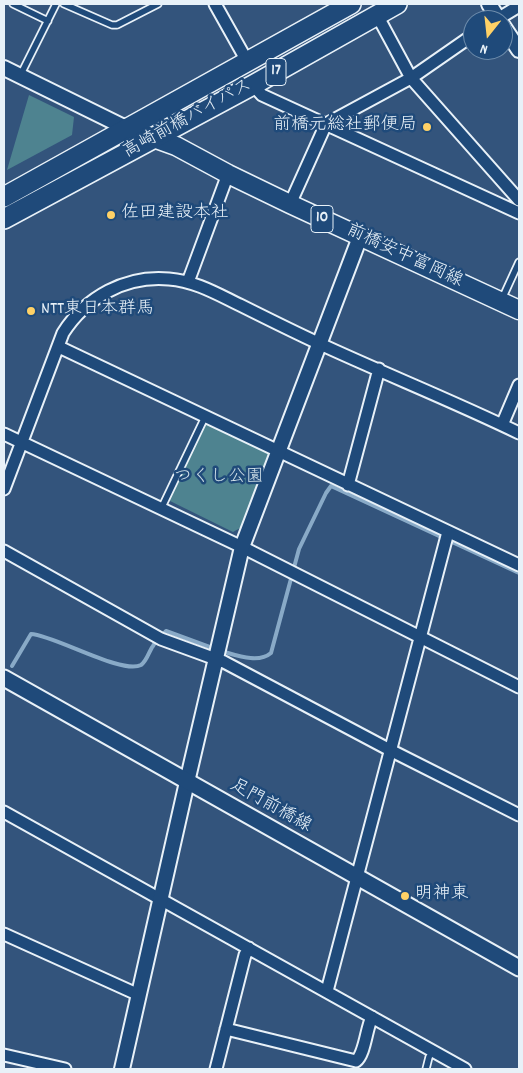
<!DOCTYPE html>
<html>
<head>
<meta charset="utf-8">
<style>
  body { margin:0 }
  #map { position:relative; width:523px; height:1073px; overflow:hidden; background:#33547c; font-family:Dekko,sans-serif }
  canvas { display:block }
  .frame { position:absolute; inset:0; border:5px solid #e8f1f8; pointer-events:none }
  .north { position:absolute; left:463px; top:10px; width:50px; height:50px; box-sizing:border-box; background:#1f4a7a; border:1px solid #6f8dac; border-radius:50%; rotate:196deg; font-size:14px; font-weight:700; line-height:20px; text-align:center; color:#e8f1f8 }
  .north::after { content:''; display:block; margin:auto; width:18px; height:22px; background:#ffd166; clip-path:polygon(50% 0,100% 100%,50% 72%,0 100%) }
</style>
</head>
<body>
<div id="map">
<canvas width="523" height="1073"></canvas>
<div class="frame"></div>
<div class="north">N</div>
</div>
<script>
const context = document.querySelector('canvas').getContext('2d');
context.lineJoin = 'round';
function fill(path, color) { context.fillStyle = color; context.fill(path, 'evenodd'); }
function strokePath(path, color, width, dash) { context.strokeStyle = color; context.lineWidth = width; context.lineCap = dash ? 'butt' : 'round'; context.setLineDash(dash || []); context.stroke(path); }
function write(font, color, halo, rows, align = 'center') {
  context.font = font + ' Dekko,"Klee One",sans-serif'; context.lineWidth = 5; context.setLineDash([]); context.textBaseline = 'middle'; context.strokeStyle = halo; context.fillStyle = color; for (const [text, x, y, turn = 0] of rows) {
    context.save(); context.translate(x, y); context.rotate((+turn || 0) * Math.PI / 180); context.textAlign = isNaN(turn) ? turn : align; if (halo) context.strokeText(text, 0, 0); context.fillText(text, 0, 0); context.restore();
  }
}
fill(new Path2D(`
  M29,95L74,117L72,135L7,170Z
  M210,421L266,448L269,456L242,527L233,532L168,500L203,424Z`), '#4e8390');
strokePath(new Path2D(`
  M221,651C236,655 258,664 271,653L299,549L326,493L331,486L519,573
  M12,666L31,634C54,635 122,675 141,665C147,661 149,651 153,646C156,640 162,636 166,631L215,649`), '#89aac7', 4);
const service = new Path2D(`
  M13,4L48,21
  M64,4L112,25H117L158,4
  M20,76L56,4
  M502,299L519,262
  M161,509L205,417
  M426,1069L429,1057L433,1051`);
const minor = new Path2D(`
  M215,4L247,61
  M377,15L411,78L519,200
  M496,20L519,6
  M253,85L262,95L519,213
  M290,204L326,124L411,78L473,35
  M188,282L228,174
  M59,347L519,565
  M502,425L519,385
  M4,434L242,547L519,687
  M348,485L379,369
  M4,489L63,333C86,297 126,275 169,279C195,281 217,294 240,305C266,318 292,331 318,343C385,374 453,401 519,433
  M4,551L161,639L224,662L390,750L519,815
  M4,812L465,1069
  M4,934L139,995
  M327,991L448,532
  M226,1029L356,1061C365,1054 366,1029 372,1017
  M4,1055L65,1069
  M216,1069L245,955L249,948`);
const tertiary = new Path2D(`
  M489,4L499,20
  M503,26L519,50
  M4,68L126,128
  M122,1069L187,782L242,547L360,237`);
const secondary = new Path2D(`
  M4,678L519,968`);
const primary = new Path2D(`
  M126,128L176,146L228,174L290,204L519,310`);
const trunk = new Path2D(`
  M4,197L351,4
  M4,219L253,85L397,4`);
strokePath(service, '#e8f1f8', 9);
strokePath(minor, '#e8f1f8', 15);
strokePath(tertiary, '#e8f1f8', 18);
strokePath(secondary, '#e8f1f8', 19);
strokePath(primary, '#e8f1f8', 21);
strokePath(trunk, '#e8f1f8', 22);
strokePath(service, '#1f4a7a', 5.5);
strokePath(minor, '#1f4a7a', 11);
strokePath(tertiary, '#1f4a7a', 14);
strokePath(secondary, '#1f4a7a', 15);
strokePath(primary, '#1f4a7a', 18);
strokePath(trunk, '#1f4a7a', 19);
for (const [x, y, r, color] of [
  [427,127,5,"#ffd166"],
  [111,215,5,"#ffd166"],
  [31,311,5,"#ffd166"],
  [405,896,5,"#ffd166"]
]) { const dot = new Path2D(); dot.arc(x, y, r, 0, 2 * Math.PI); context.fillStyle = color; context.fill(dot); strokePath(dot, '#1f4a7a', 2); }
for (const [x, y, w] of [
  [276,72,20],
  [322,219,22]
]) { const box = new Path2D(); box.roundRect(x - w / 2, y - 13.5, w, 27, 4); context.fillStyle = '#1f4a7a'; context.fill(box); strokePath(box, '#e8f1f8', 1); }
write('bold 16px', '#e8f1f8', null, [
  ["17",276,72],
  ["10",322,219]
]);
write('18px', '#e8f1f8', '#1f4a7a', [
  ["高崎前橋バイパス",188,120,-29],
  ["前橋安中富岡線",404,257,25],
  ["足門前橋線",270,807,29]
]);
write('18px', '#e8f1f8', '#1f4a7a', [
  ["前橋元総社郵便局",417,127,"right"],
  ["佐田建設本社",121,215],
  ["NTT東日本群馬",41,311],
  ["明神東",415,896]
], 'left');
write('18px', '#d1e0e8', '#1f4a7a', [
  ["つくし公園",219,479]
]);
</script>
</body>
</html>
